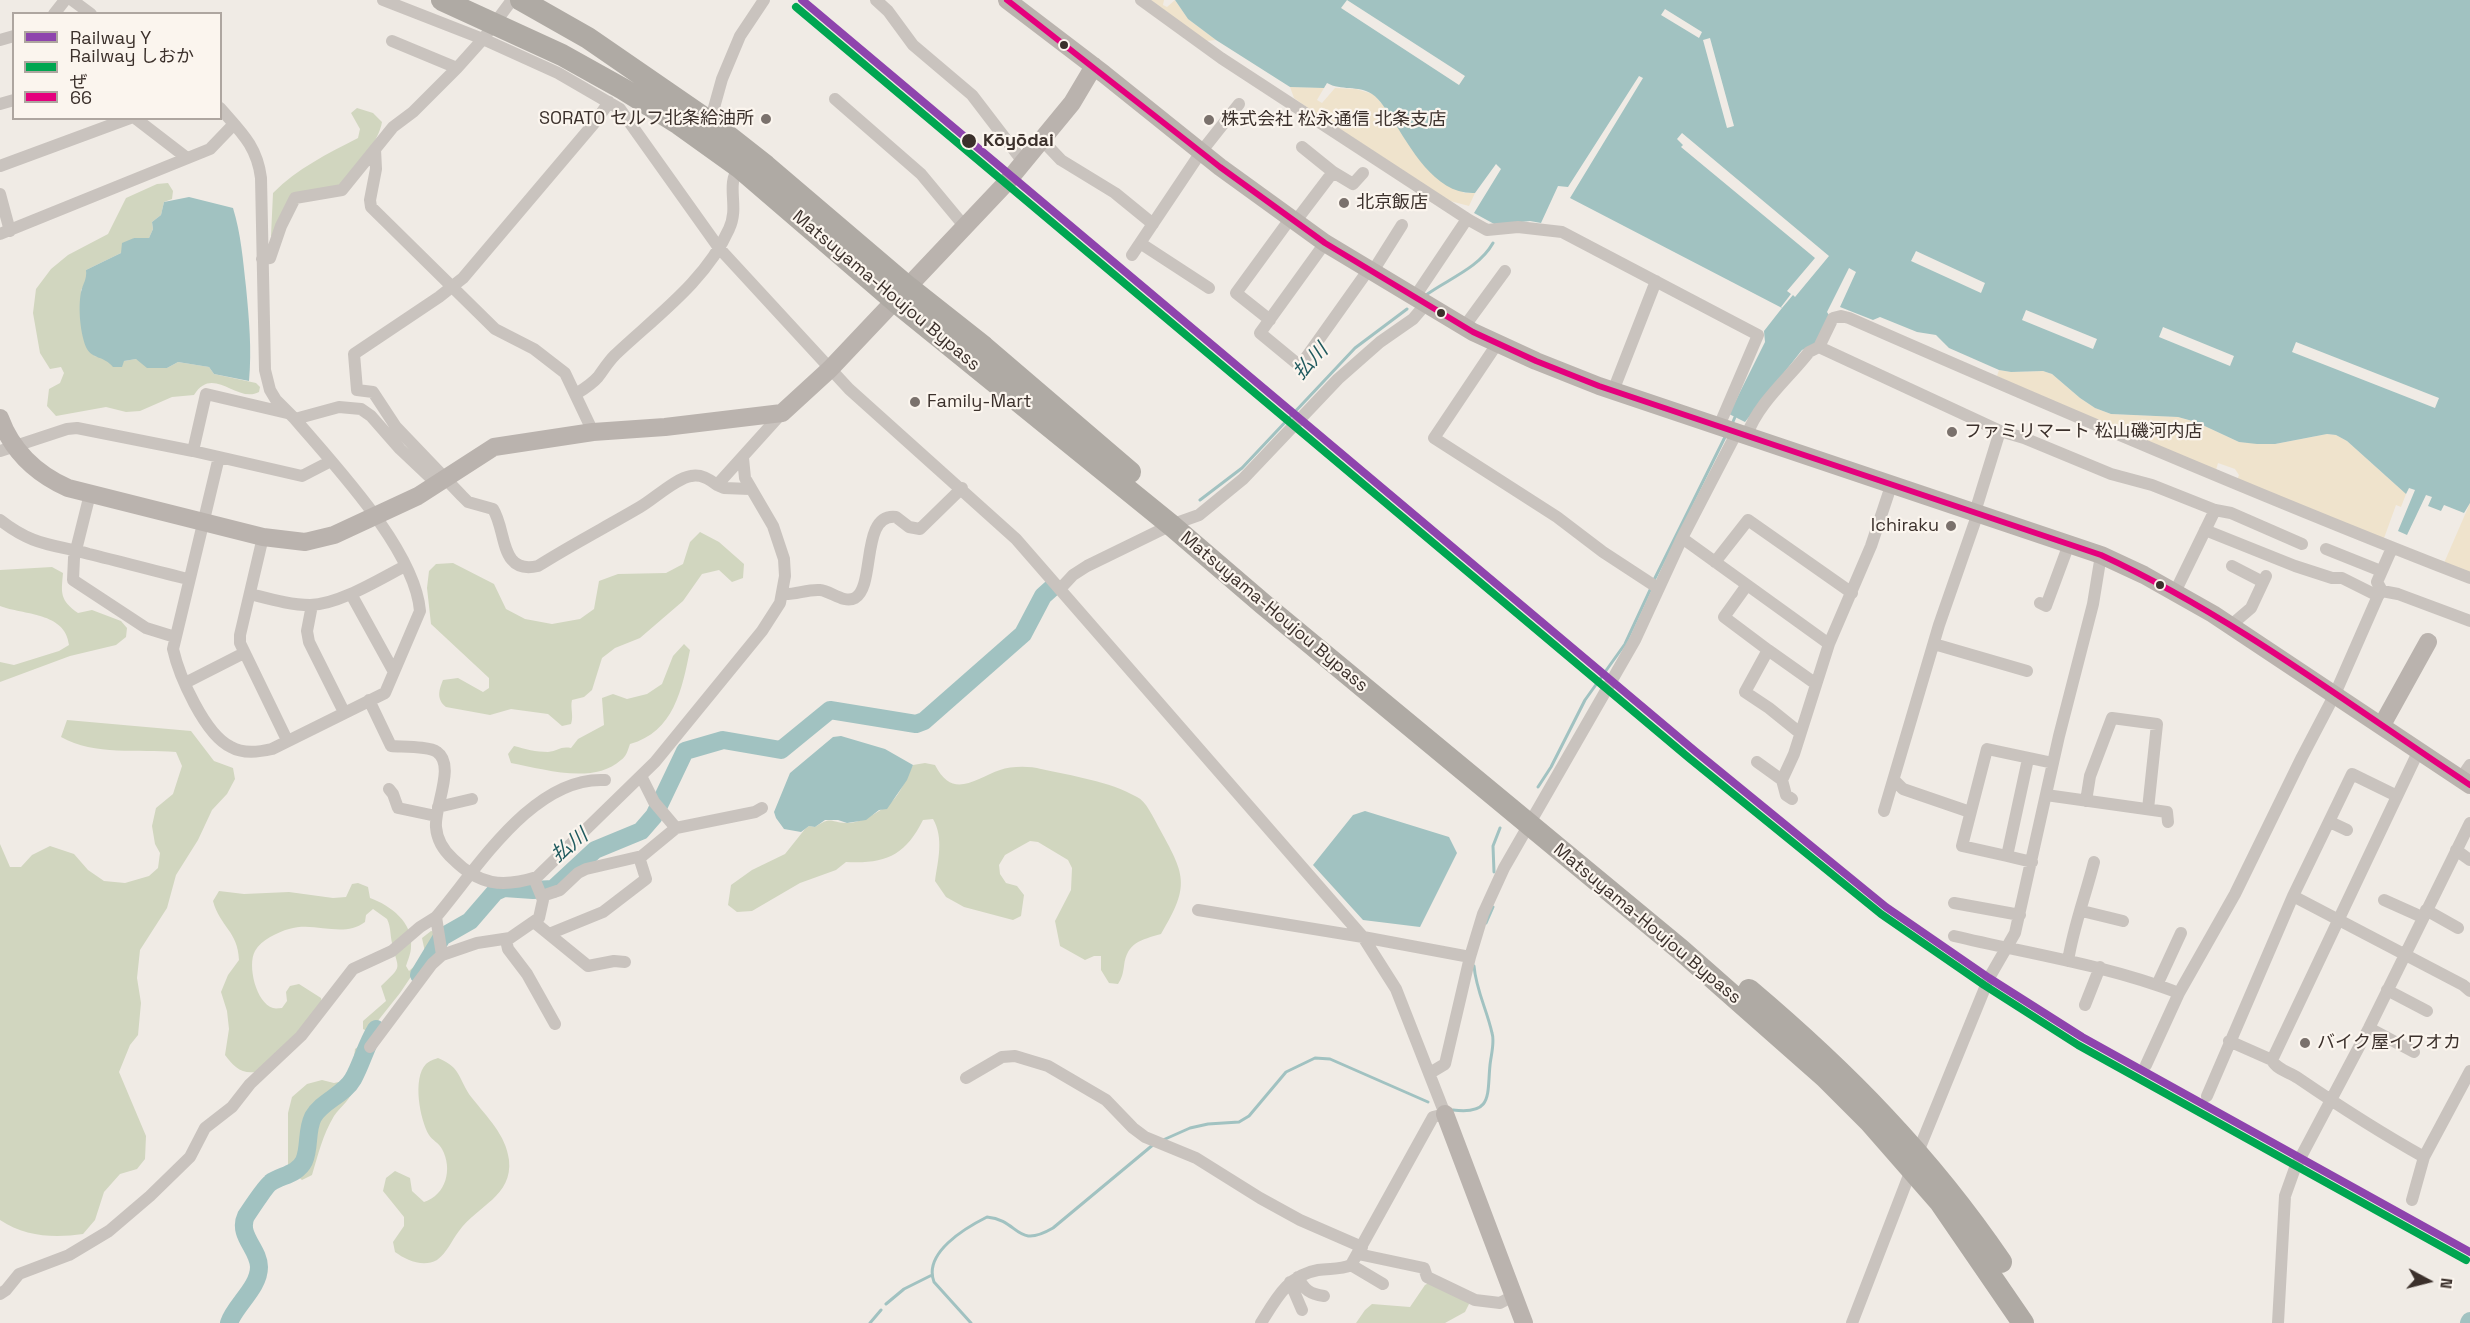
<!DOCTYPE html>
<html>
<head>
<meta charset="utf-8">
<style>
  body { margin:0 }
  #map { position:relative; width:2470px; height:1323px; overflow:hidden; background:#f0ebe5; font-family:"Space Grotesk","Noto Sans JP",sans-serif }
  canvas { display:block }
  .legend { position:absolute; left:12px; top:12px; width:210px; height:108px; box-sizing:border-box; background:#fbf5ee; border:2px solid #aea6a0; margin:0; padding:8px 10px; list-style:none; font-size:18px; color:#3b302b }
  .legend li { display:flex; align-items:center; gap:12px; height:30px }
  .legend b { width:30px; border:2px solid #aea6a0 }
  .north { position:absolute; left:2398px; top:1251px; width:60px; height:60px; -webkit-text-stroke:4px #fbf5ee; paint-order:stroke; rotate:97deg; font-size:16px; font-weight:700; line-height:24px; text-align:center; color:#3b302b }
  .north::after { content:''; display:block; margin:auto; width:21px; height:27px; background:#3b302b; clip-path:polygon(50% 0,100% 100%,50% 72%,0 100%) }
</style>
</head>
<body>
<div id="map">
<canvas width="2470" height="1323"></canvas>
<ul class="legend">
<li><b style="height:8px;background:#8e44ad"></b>Railway Y</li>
<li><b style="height:8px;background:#00a651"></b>Railway しおかぜ</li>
<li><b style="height:8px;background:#e5007d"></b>66</li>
</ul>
<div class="north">N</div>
</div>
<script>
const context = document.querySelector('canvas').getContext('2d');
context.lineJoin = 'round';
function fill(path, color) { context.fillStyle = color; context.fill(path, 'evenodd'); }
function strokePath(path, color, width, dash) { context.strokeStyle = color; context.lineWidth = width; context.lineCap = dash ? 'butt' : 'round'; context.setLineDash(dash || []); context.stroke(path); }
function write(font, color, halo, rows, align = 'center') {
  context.font = font + ' "Space Grotesk","Noto Sans JP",sans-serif'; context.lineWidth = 4.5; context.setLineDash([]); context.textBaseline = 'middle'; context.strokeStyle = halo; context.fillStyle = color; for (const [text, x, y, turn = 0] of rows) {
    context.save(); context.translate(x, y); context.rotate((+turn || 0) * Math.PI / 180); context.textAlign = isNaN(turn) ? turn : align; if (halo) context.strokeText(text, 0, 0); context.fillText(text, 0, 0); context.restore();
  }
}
fill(new Path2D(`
  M357,108L373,113L382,122C379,142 354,170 342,187L306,191L276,238L271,236L273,193C298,168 327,154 358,138L360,129L351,113Z
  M168,183L173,191L172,199L164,202L161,215L152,222L153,229L149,238H134L121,253L86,270L87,281L81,290L94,356L124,361L136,359L167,368L178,362L209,367L214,374L256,383L260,387L259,392C237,404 213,364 194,395L172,397L140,411L126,412L106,407L56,416L47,406L49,389L60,383L64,373L61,367L50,369L40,353L33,313L36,289L51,269L68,255L108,234L126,198L157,184Z
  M700,532L719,542L744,564L743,578L732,582L719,570L702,574L683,601L640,638L615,648L602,658L592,690L584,697L572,700C570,708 574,716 571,724L562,726L548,714L511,709L490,715L446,707C436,699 439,690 443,680L458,678L483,692L489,688V678L431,624L427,588L429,571L436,564L453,563L494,584L506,609L525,619L552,624L580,619L594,609L599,581L618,574L666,573L683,564L690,542Z
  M52,567L63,573C61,594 60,600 78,613L92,610L121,621L127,628L126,637L116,645L70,656L0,682V662L14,665L59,651L69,645C66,612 23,615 0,606V570Z
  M684,644L690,650C682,689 674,732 630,744C628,750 626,757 621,760C593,785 544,769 511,763L508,754L514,746C525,749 536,752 548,752C558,751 560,746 571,748L578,739L604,725L602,698L613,694L627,699L647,694L662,684L673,656Z
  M67,720L191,731L214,761L233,768L235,779L227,794L212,810L198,840L176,875L167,908L140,950L137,978L141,1003L138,1035L130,1045L119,1072L146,1136L145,1159L137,1169L120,1174L104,1192L95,1220L83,1234C55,1238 25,1237 0,1220V844L10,867H21L32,855L50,846L74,854L88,870L104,881L125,883L149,876L158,868L160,853L155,844L152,826L156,808L173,794L182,766L176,752C138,749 95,756 61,737Z
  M925,763L935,765C953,800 974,779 1000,770C1011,766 1030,766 1041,769C1072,776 1109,781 1137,797C1146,801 1153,817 1158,826C1185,875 1191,884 1161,934C1141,940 1127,942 1124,966C1123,973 1122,978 1118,984L1109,983L1101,970V956H1094L1085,960L1060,946L1055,921L1071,890L1072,868L1068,860L1038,842L1030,841L1005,855L999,865L1000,874L1006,883L1017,886L1024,895L1021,916L1013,920L964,907L946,897L935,881C938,860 944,838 933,819L923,820C905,856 885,864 846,862L836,870L800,883L752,911L737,912L728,905L731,885L752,870L785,854L805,829L809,826L815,827C832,816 829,822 846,823C860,824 886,809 895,798C903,788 907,776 913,765Z
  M358,883L368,887L370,898C390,905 414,923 411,947C411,953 408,960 406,966L409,971L418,963L425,952L422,938L431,931L436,932L435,941L400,993L369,1032L363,1029V1021L386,1001L381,986C404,964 398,971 392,943C390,935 391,927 387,919L373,909L366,915L365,922C342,939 316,921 289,929C278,932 261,940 255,951C247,965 256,1003 273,1008C276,1009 279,1008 282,1008L287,1001L286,992L290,986L299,984L321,998L322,1004L319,1013L255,1072C241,1074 233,1066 225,1055L229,1029L227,1011L221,992L228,975L239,960C238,931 220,927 213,901L219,891L244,894L289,892L333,898L346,897L352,884Z
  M359,1046L363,1049L357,1058C357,1077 360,1085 346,1102C342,1107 337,1111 334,1116C323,1134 318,1155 312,1175L302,1180L288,1168V1113L292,1097L307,1084L322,1080L334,1083L348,1080L352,1074L355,1049Z
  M438,1058C463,1069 457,1078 472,1098C487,1117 506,1135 509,1160C513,1196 477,1206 459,1231C452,1240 447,1253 437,1260C423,1268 406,1260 395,1252L393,1242L404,1226V1217L383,1191L386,1178L395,1171L410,1178L412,1191L424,1202C446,1195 453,1169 442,1149C439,1143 432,1140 429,1135C420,1120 412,1078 426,1064C429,1061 435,1059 438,1058Z
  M1436,1279L1467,1296L1469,1304L1465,1312L1445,1323H1356L1365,1310L1372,1304L1410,1307L1425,1285Z`), '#d1d6bf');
fill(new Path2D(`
  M1151,0H1164L1163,5L1167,7L1175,0L1188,19L1216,40L1205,41Z
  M1290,87L1324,88L1317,100L1322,103L1335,88L1356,89L1373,94L1464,193H1475L1469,206L1450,201L1312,111L1294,98Z
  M1999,370L2011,372L2043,371L2052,374L2080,398L2095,408L2111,414L2178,417L2196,422L2239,442L2275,444L2327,434L2336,435L2347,441L2406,494L2401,507L2396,505L2383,541L2237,480L2239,475L2235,469L2218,463L2216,470L2019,387L1997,376Z
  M2470,503V574L2444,563Z`), '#efe3cc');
fill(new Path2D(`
  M1175,0H2470V503L2464,513L2444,505L2441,511L2428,506L2432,497L2426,495L2407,535L2398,531L2415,490L2409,488L2406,494L2347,441L2336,435L2327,434L2275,444H2257L2239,442L2196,422L2178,417L2111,414L2095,408L2080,398L2052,374L2043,371L2011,372L1999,370L1949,348L1936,335L1917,332L1880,317L1873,320L1840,307L1856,272L1849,268L1827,312L1829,315L1816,344L1802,350L1745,422L1729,414L1765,342L1764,331L1782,308L1570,198L1643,78L1639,76L1568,187L1558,186L1541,223L1530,221L1496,225L1474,213L1501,169L1496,164L1475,193C1435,195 1411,148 1392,119C1387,111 1380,99 1372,94C1358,85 1341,91 1327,83L1324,88L1290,87L1216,40L1188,19Z
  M189,197L233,208C241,234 243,260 246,287C249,318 252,350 249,381L214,374L209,367L178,362L167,368H147L136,359L124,361L122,367H113C104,356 93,359 87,349C80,335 78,307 81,292C83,283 87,280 86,270L121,253L122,243L134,238H149L153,229L152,222L161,215L164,202Z
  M841,736L885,749L913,765L907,780L887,809L879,810L866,820L847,823L838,820H825L815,827L809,826L801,832L784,829L776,818L774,812L790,773L833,737Z
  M1365,811L1449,837L1457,853L1420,927L1363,920L1313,865L1353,815Z`), '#a1c2c1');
fill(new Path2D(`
  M1347,0L1465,76L1459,85L1341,8Z
  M1665,9L1702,32L1699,38L1661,15Z
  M1710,38L1734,126L1727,128L1703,40Z
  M1682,133L1829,256L1795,297L1793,295L1782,308L1781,307L1791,294L1787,291L1815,258L1681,147L1683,145L1677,139Z
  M1916,251L1985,283L1981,293L1911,261Z
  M2026,310L2097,339L2093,349L2022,320Z
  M2163,327L2234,356L2230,366L2159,337Z
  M2296,342L2439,398L2435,408L2292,352Z`), '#f0ebe5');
strokePath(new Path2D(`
  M1426,295C1448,279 1479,268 1493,243
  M1732,424L1735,417
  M1200,500L1242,468L1355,348L1407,309
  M1653,582L1726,435
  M1538,787L1551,767L1585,700L1625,644L1651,588
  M1494,872L1493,846L1500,828
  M1486,923L1493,907
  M1453,1110C1493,1115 1487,1095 1490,1065C1491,1055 1495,1042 1492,1033C1487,1010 1476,990 1474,966
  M1163,1140L1190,1128L1208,1124L1239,1122L1249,1116L1286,1072L1315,1058L1330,1059L1428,1102
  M886,1304L904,1289L932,1275
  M870,1323L881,1310
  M971,1323L934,1282C923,1253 965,1228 987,1217C1020,1220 1015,1250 1053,1228L1154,1144`), '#a1c2c1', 3);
strokePath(new Path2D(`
  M419,975L442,937L470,921L495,892L504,888L533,890L553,889L595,850L641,831L654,816L685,751L723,740L781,750L830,710L916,724L924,721L1023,634L1043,596L1053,587
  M229,1323C235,1305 259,1288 259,1267C259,1249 237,1235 246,1216C248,1213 267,1184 270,1183C281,1175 297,1175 304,1161C310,1148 306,1131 313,1117C322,1101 344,1095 353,1079C362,1063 366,1045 376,1029
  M2469,1323L2470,1321`), '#a1c2c1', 18);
strokePath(new Path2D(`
  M72,0L91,14
  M383,0L483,39L558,73L620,109L719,248L849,389L1016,539L1363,937L1396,989L1445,1114L1433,1117L1351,1265C1340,1270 1330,1268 1318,1270C1288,1275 1276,1299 1261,1323
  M876,0L888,11L913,45L972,95L1024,163
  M1141,0L1221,58L1469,220L1487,230L1518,227L1562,232L1758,335L1719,426
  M54,14L65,0
  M0,40L14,36
  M392,41L457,68
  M835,99L921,174L965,227
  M609,102L596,121L463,278L439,297L354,354L357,390L373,392L396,427L462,496L468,502L493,509C507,531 499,575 538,566C571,545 606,527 640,507C654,499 676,478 691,476C701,474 709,479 717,485L782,413
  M0,104L14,100
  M220,108C241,132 257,146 261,178L265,370L270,390L276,400L295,419L339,407L361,409L371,416L400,449L437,484
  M135,118L187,158
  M710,122L722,79L740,36L764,0
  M1042,140L1061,160L1115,193L1153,224
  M375,149L376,169L370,200L371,207L495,329L534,349L565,373L593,432
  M0,166L130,118
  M1333,172L1353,184L1363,173
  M0,194L10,231
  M1295,222L1333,172L1302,147
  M0,234L210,149L234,124
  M1140,243L1209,288
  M1325,243L1260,333L1300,366L1369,269
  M1132,255L1201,152L1239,104
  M262,259L270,258L281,226L295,198L342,190L393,127L413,112L457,68L483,39L512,0
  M1373,271L1402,225
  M1414,298L1467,219
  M1270,320L1236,293L1290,219
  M1464,327L1505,271
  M1497,344L1434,438L1557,517L1603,552L1658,588
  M1819,347L1833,318L1841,316L1849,318C2054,408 2261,497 2470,578
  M1613,391L1656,281
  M576,394C584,389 592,384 598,377C604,369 608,362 615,355C655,317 706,281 729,229C740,206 725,186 739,167
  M1747,435C1758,403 1789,378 1809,352L1819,347L2000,431L2024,438L2111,474L2152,485L2215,510L2231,513L2302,544
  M0,451L67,429L77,428L193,451L302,476L331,461
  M193,451L206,394L287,413
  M219,457L173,649C179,676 205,735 231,747C243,754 259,752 272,749L385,693L420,611C415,550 335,466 295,419
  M717,485L724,488L750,489
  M90,494L74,558L73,580L146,628L175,637
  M1975,512L2000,431
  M0,520C33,546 52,544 89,554C122,562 155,571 188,579
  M2205,530L2295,566L2332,578H2342L2378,596
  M263,537L240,635V643L287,740
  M1682,538L1829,644
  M2326,549L2381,571
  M1715,562L1748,520L1852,593
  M2232,566L2263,582
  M1747,585L1724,617L1768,650
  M1060,589L1073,575L1087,566L1171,525L1199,515L1243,479L1338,379L1380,342L1413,319L1425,305
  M2382,591L2377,582L2392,548
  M2175,592L2215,510
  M250,594C270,599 290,605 310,605C338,605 380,579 405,566
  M351,594L394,672
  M783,594C795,595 807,589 820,590C831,591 844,604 855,598C876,586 860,513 896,517L909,527L920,529L962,488
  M2040,603L2046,606L2069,544
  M312,605L307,631L309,642L344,712
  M2230,626L2251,608L2266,576
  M1934,644L2027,671
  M185,683L244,653
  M369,700L391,746C402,747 429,746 437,752C456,765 434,807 436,827C437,840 443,850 453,859C479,885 502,888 537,877L655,762L762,631L780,603L785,576L784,559L773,526L745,478L743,458
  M1800,733L1769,708L1745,692L1768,650L1816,684
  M2419,750L2272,1060C2277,1070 2289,1072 2298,1078C2339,1106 2381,1133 2424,1157
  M2028,759L2007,856L1962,846L1987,749L2053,763
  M1757,762L1782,780L1786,795L1792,799
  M641,776L654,802L676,828
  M2461,778L2470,765
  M1782,780L1794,754L1829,644L1871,546L1892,483
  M1894,780L1903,789L1970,812
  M389,789L393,794L398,808L436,816
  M2046,795L2167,812L2168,822
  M2086,801L2090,776L2112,718L2157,724L2148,809
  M438,807L472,799
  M1884,811L1939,625L1978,513
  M2330,822L2347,830
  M2456,850L2470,860
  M2007,856L2032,862
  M542,896L560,890L578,873L586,869L642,856L676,828L755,812L762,808
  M2293,896L2463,985L2470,991
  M2384,900L2422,917
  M1954,903L2020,915
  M1198,910L1363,937L1470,957
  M2426,910L2458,928
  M2082,911L2123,921
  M436,917L442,955
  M534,922L588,966L614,961L625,962
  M549,934L603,912L646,879L639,857
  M1954,936C2030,954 2106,965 2179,993
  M506,940L508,949L527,974L555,1024
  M2068,961C2073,928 2086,894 2094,862
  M2157,985L2181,933
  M2387,990L2427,1011
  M2085,1005L2100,967
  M2369,1028L2414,1052
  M2229,1041L2272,1060
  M370,1047L432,964L442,955L477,943L510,938L539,918L543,900L534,878
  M2146,1065L2179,993L2235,894L2302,757L2335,694L2378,596L2382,591L2398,594L2470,621
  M1430,1073L1445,1064L1470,957L1483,914L1504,868L1635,640L1682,538L1737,432
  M966,1078L1002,1057L1015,1056L1048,1066L1106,1100L1133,1128L1145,1137L1196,1158L1260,1198L1300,1220L1362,1247
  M2207,1096L2293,896L2352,774L2397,796
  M2412,1200L2424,1157L2470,1071
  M1358,1254L1424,1268L1427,1277L1475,1300L1500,1303L1513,1296
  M1351,1265L1383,1284
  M1298,1277C1304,1290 1310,1294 1324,1296
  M1290,1282L1302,1310
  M0,1294L6,1290L19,1274L69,1255L109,1231L150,1196L190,1157L205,1128L232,1107L250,1084L301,1036L353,969L392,951L420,927L436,917C477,869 533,776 605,780
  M1852,1323L1918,1152L1989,978L2015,933L2059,736L2093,604L2101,555
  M2278,1323L2285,1196L2295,1168L2369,1028L2470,823`), '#c9c3be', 12);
strokePath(new Path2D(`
  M1007,0L1104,74L1220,167L1325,243L1473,332L1536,361L1599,386L2101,555L2144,575L2213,614L2470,785
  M0,418C12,451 37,474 68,488L263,537L305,542L334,535L418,496L494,447L593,432L665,427L782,413L830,369L1007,182L1072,103L1094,66
  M2382,725L2428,642
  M1445,1114L1524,1323`), '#bab3ae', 18);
strokePath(new Path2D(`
  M442,0L562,55L623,89L679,124L739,167L896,302L1171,525L1263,604L1681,950L1825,1077L1870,1122L1940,1202L2023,1323
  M521,0L588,38L710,122L766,166L908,287L984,347L1130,472
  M1749,990C1846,1072 1929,1156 2001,1262`), '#afaaa4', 22);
strokePath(new Path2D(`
  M1007,0L1220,167L1325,243L1473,332L1536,361L1599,386L2101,555C2231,615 2351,706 2470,785`), '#e5007d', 6);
strokePath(new Path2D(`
  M802,0L1695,751L1886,907L1989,978L2082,1037L2470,1252`), '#8e44ad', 8);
strokePath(new Path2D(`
  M796,7L1689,758L1881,914L1984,985L2078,1045L2466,1260`), '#00a651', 8);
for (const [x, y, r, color] of [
  [1064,45,5,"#3b302b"],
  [766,119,6,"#7a716c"],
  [1209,120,6,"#7a716c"],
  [969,141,8,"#3b302b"],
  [1344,203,6,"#7a716c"],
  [1441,313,5,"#3b302b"],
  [915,402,6,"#7a716c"],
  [1952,432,6,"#7a716c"],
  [1951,526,6,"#7a716c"],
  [2160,585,5,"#3b302b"],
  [2305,1043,6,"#7a716c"]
]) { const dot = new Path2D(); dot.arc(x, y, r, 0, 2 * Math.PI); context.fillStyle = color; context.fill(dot); strokePath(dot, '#fbf5ee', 2); }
write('18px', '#3b302b', '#fbf5ee', [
  ["SORATO セルフ北条給油所",754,119,"right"],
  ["株式会社 松永通信 北条支店",1221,120],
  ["北京飯店",1356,203],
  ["Family-Mart",927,402],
  ["ファミリマート 松山磯河内店",1964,432],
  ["Ichiraku",1939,526,"right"],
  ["バイク屋イワオカ",2317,1043]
], 'left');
write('bold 18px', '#3b302b', '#fbf5ee', [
  ["Kōyōdai",983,141]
], 'left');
write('18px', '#3b302b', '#fbf5ee', [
  ["Matsuyama-Houjou Bypass",886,291,40],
  ["Matsuyama-Houjou Bypass",1274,612,40],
  ["Matsuyama-Houjou Bypass",1647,924,40]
]);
write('italic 20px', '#1f5a5e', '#fbf5ee', [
  ["払川",1311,362,-47],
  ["払川",570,846,-38]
]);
</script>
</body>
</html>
